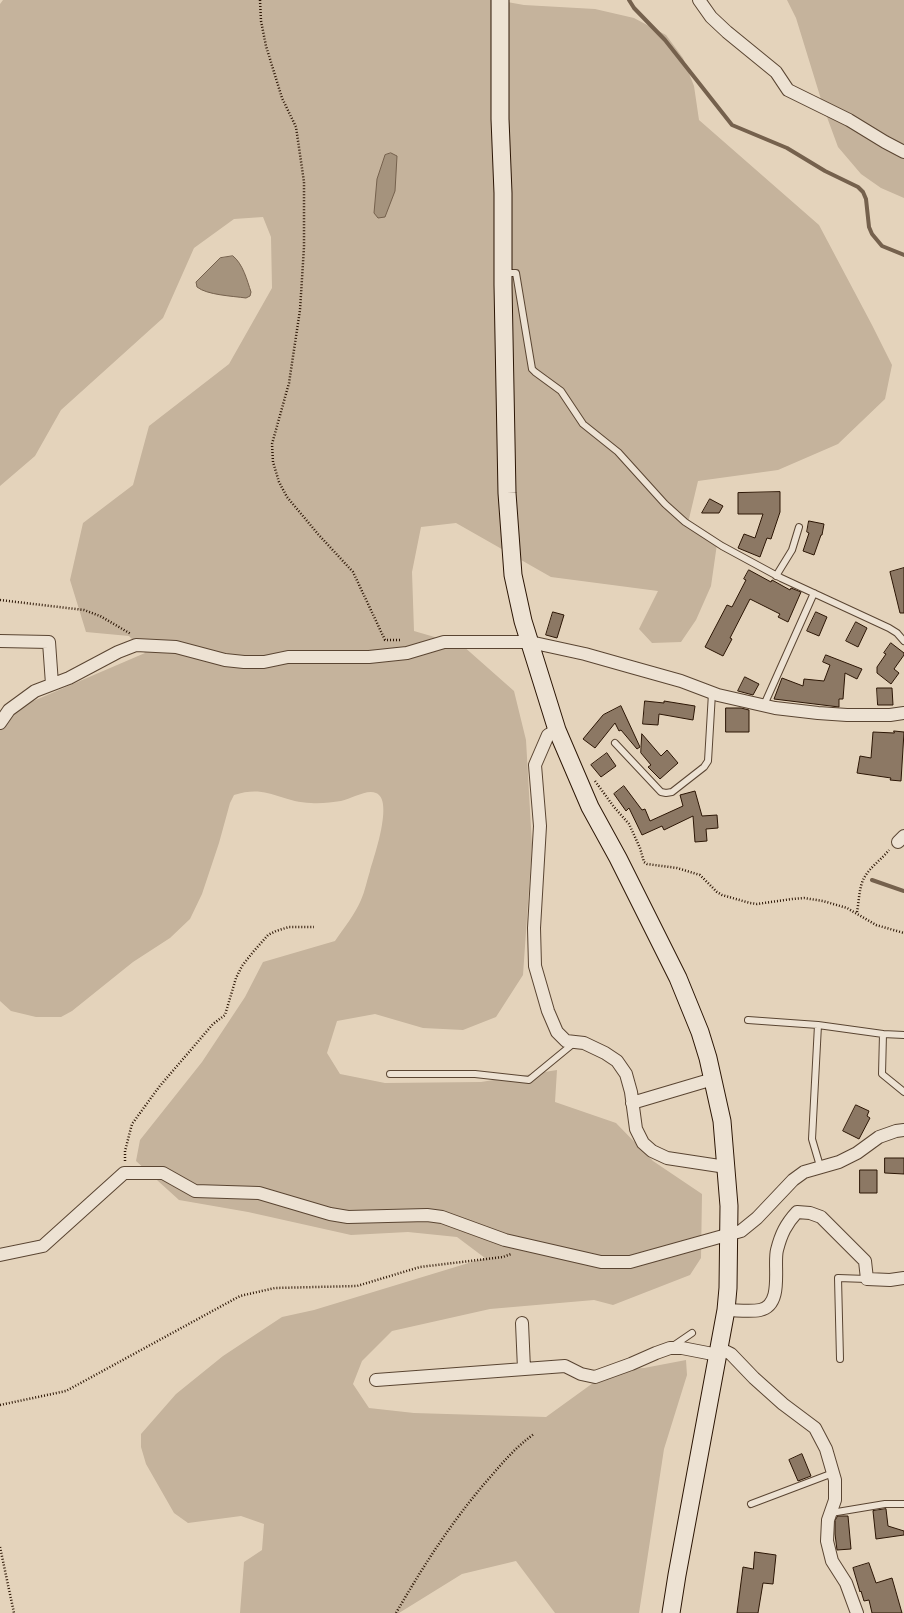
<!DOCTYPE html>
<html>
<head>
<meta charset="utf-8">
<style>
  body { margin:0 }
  canvas { display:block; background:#e4d3bb }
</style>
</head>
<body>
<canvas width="904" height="1613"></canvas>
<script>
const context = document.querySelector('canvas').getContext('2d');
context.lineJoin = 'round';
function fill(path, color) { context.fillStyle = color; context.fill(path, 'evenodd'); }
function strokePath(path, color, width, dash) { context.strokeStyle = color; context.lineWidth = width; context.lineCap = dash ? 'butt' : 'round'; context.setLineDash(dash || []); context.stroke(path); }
fill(new Path2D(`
  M3,0H496L524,5L595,9L634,18L666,35L683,58L694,86L699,120L819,225L872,325L892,365L885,399L838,444L778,470L698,481L688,523L717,544L711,586L696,620L681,642L652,643L639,629L658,591L551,577L456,523L421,527L412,572L414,631L462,645L514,691L526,740L532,845L523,975L496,1017L463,1030L423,1028L375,1014L337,1021L327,1053L340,1074L385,1083L481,1082L557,1070L555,1102L616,1123L653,1161L702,1194L701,1258L690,1275L613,1305L594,1300L490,1309L392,1331L362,1361L353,1384L369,1408L414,1413L546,1417L611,1370L644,1368L686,1360L687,1375L664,1449L639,1613H555L516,1561L462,1574L399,1613H240L244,1562L262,1550L264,1524L241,1516L188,1523L174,1513L146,1464L141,1447V1434L176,1394L223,1356L282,1317L314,1310L485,1258L457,1237L408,1232L351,1235L248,1212L179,1200L136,1161L140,1140L202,1062L245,997L263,962L335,941C344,928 355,914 361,900C365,891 367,880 370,871C374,857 394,800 376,793C366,789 352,799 341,801C332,802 321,804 311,803C280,802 267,784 234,795L230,803L219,843L202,894L190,919L170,938L133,962L72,1011L61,1017H36L11,1011L0,1001V717L3,714L145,653L129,636L86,632L70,580L83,523L133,485L149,426L229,364L272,288L271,237L263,217L234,219L194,248L163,318L61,410L35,456L0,486V4Z
  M787,0H904V198L881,188L861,174L838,147L824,109L796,18Z`), '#c5b39c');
const water = new Path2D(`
  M391,153L397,156L395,191L385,217L378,218L374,213L377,179L385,155Z
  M233,256C243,264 247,280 251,292L250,296L246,298C232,296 207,295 197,287L196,282L220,258Z`);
fill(water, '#a5937d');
strokePath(water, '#75614d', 1);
strokePath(new Path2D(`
  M629,0L634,8L665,40L732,125L787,148L825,171L858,187L863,192L866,199L869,227L872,234L882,246L904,255
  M872,880L904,891`), '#75614d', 4);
const building = new Path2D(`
  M780,492V512L771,539L767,538L760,557L738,548L744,534L755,538L763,514H738V493Z
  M710,499L723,506L719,513H702Z
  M809,521L824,524L822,535H821L814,555L803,551L809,533L807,532Z
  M904,568V613H900L890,572Z
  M749,570L771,582L772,580L790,590L791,588L801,592L788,622L778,617L780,614L750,599L730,638L732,639L723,656L705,647L727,605L732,607L746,580L744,579Z
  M553,612L564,615L557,638L546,635Z
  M816,612L827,617L819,636L807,631Z
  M856,622L867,628L858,647L846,641Z
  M891,643L904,653V655L894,669L899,673L891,684L877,673V667L886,654L884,653Z
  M826,655L862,669L857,679L845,673L843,699H839V707L774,699L782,678L803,686L804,679L824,681L830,665L823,662Z
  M745,677L759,684L753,695L738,691Z
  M877,688H892L893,705H878Z
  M645,701L664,703V701L695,706L693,720L659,714L658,725L643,724Z
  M621,706L640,747L637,749L621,730L619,731L615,723L595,748L583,739L603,715Z
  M726,708H741L749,710V732H726Z
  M894,731L904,732L901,781L890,780L891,778L857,773L860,756L871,758L873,732L894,733Z
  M642,734L661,756L667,750L678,763L660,779L648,767L651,765L641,753Z
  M607,753L616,766L601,777L591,765Z
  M624,786L642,810L645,809L650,821L683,806L680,795L695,791L702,816L717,815L718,828L706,829L707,841L695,842L693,816L664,830L662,826L642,835L629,808L626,811L614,794Z
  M856,1105L869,1111L867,1116L870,1118L859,1139L843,1131Z
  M885,1158H904V1174L885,1173Z
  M860,1170H877V1193H860Z
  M802,1454L811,1476L798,1481L789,1460Z
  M886,1509L888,1526L904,1531V1535L876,1539L873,1511Z
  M838,1516H848L851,1549L837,1550L835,1534V1521Z
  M755,1552L776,1555L773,1584L763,1583L758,1613H737L743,1567L753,1569Z
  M869,1563L876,1583L892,1578L902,1613H872L869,1600L864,1601L861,1591L860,1592L853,1568Z`);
fill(building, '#8c7864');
strokePath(building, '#2c1605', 1);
const lane = new Path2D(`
  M505,273H516L532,369L535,372L561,391L583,424L618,452L665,504L685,522L722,546L781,578L889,628L897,633L904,641
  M776,576L792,550L799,527
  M764,705L814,593
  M615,743L661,792L666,793L672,792L704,767L708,761L712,693
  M748,1020L818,1025
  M883,1034L904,1035
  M390,1074H475L529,1080L574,1043
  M820,1166L812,1139L818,1025L883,1034L882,1074L904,1092
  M673,1346L692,1333
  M840,1359L838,1278L867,1279
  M751,1504L833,1473
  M831,1513L885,1504H904`);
const street = new Path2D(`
  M699,0L711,17L727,32L776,72L788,90L849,120L885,142L904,152
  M0,641L49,642L52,684
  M0,723L9,710L35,691L69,678L118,652L136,645L176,647L225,660L244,662H264L288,657H369L407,653L444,642H530L585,654L631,667L681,681L718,695L775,708L818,713L847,715H890L904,713
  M557,730L548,735L535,765L540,826L534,928L535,966L548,1011L557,1032L566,1041L584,1043L605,1053L617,1061L626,1074L631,1092L636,1129L643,1143L652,1151L667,1158L726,1167
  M898,842L904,836
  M632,1103L713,1079
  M0,1255L43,1246L124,1173H163L195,1191L259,1193L330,1214L348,1217L427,1215L442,1217L505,1240L601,1262H630L741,1231L757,1218L793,1180L804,1172L839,1162L857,1153L879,1137L896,1131L904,1130
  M726,1310C736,1310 750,1312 760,1310C784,1305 773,1265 777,1250C781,1234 786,1224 797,1212L810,1213L821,1217L865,1261L867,1279L890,1280L904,1278
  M522,1323L524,1369
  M719,1348L731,1354L754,1378L783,1404L815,1428L826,1449L835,1480V1500L828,1520L827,1541L832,1561L846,1583L857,1613
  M376,1380L565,1366L581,1374L595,1377L631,1364L656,1353L670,1348H682L718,1355`);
const secondary = new Path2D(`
  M500,0V119L503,193V285L507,493L513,575L523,621L557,730L590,807L618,858L678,978L700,1032L708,1058L722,1121L729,1206L728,1288L726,1310L677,1575L671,1613`);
strokePath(lane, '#5a4532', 8);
strokePath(street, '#5a4532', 14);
strokePath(secondary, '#2c1605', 19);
strokePath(new Path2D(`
  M260,0L261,21L266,46L282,98L296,127L304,182V247L300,310L289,383L272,444L273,462L279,482L287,497L318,534L353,572L385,640H401
  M0,600L84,610L100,616L131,634
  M595,781L614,807L629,824L640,848L644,862L647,864L677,868L700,875L717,892L722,895L750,903L757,904L792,899L804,898L823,901L847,908L876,925L904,933
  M857,912C859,902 859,887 864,878C870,867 881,860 889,850
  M125,1161V1151L132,1124L159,1087L213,1024L225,1015L236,978L242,966L253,952L268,935L276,931L289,927H314
  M0,1405L66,1391L240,1296L275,1288L357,1286L420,1267L503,1257L511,1254
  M0,1547L14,1613
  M396,1613C425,1563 454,1518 492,1475C505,1460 517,1446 534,1434`), '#2c1605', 2.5, [1, 2]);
strokePath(lane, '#ede2d3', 6);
strokePath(street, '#ede2d3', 12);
strokePath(secondary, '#ede2d3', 17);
</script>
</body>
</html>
